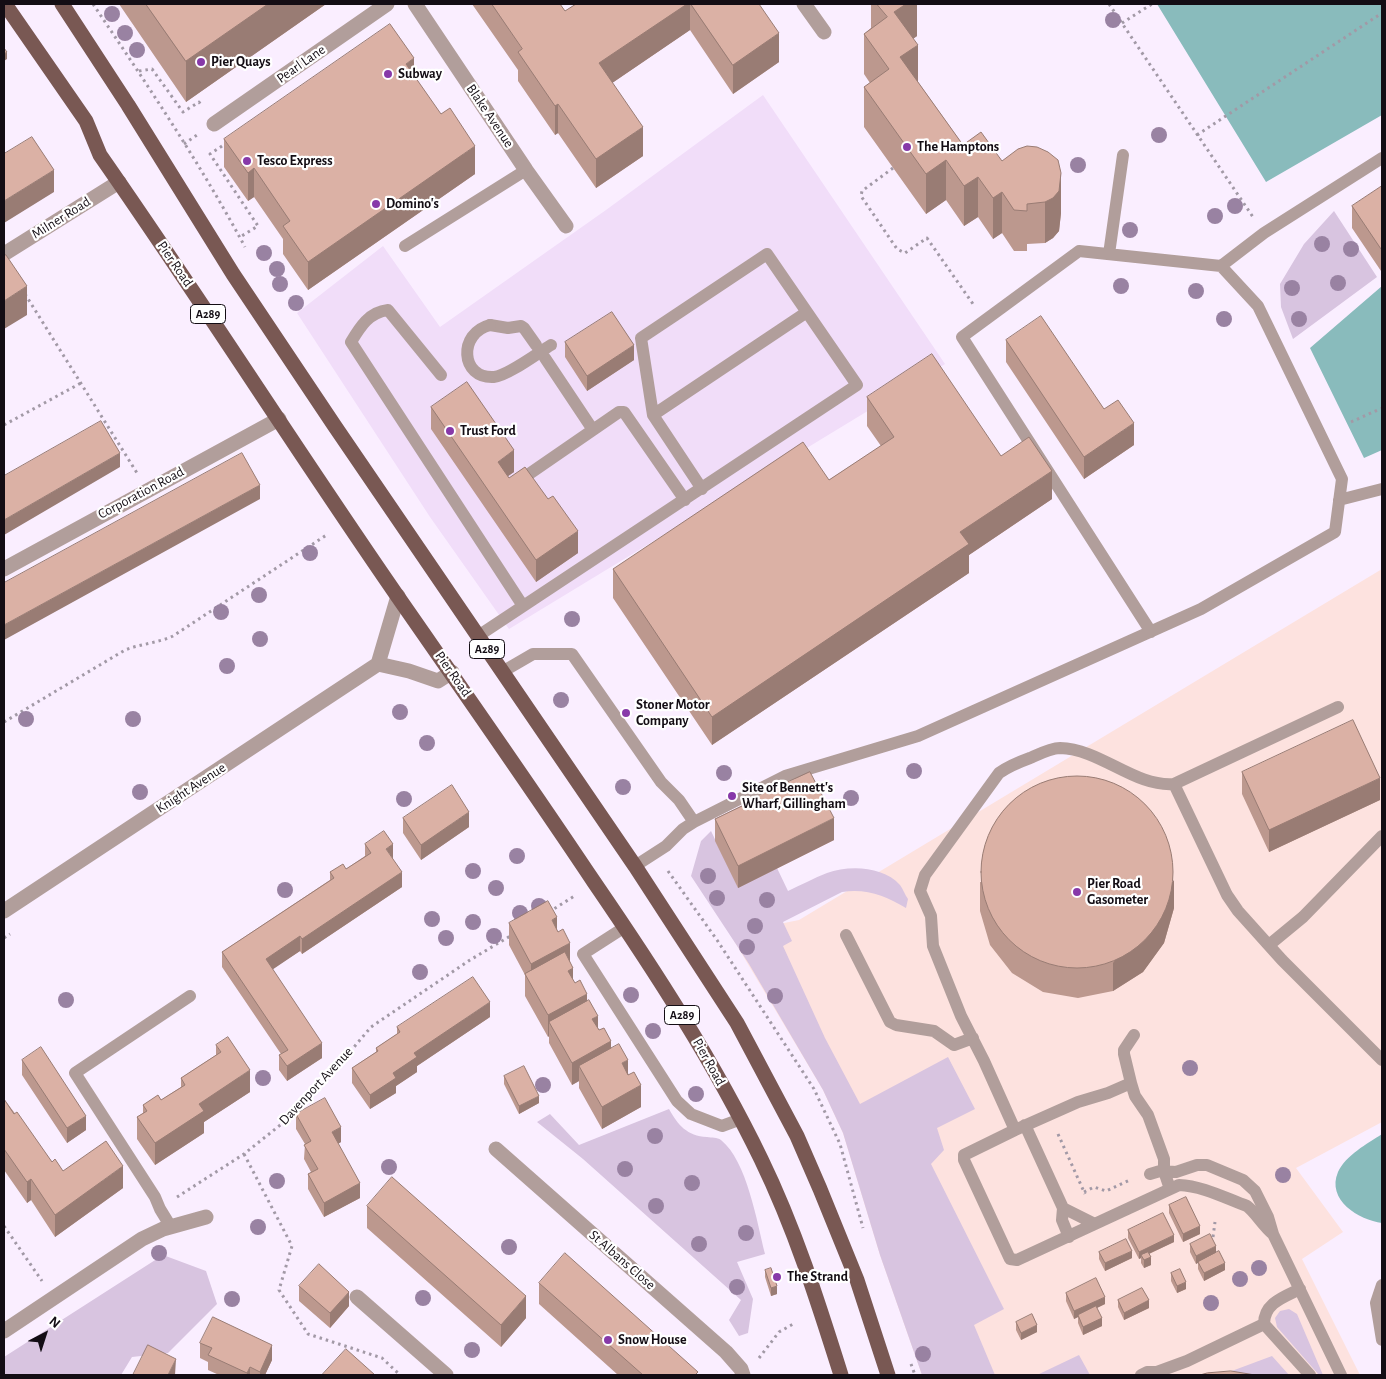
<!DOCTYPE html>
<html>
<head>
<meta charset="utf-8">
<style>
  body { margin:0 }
  #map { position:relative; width:1386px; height:1379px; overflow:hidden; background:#faeeff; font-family:"Alegreya Sans",sans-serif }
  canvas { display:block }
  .frame { position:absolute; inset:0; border:5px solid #130d14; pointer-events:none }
  .north { position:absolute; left:20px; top:1309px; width:50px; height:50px; -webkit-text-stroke:4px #fff; paint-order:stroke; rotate:40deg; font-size:14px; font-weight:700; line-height:20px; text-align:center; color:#130d14 }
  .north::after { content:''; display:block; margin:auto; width:18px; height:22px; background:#130d14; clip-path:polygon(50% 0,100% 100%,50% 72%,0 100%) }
</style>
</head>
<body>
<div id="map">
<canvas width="1386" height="1379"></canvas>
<div class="frame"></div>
<div class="north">N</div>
</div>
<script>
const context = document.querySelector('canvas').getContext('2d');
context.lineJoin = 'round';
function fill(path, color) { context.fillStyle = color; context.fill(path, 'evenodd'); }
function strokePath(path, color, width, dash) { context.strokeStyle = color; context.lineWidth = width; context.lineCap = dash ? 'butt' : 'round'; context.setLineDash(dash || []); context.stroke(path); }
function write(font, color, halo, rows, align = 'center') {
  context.font = font + ' "Alegreya Sans",sans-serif'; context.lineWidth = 4.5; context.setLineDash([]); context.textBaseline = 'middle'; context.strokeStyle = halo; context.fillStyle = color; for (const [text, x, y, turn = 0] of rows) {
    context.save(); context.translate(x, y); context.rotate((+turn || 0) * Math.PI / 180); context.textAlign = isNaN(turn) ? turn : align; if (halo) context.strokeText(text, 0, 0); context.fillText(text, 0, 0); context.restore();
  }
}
fill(new Path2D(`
  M763,95L945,364L509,629L430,517L297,313L383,246L440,327L606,210Z`), '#f1ddf9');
fill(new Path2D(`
  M1382,569V1122L1296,1168L1343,1232L1302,1259L1360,1375H922L880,1255L843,1133L823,1090L730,934L799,920Z`), '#fde2df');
fill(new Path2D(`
  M1334,211L1377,277L1293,339L1281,307L1280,284L1304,244Z
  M711,831L738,887L777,868L788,891C801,885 814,878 827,873C849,865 883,866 900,885C903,889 905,895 908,899L906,908C886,896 866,888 842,892L783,922L792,941L783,946L825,1038L860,1104L948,1057L975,1109L937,1128L944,1150L931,1164L1004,1309L974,1325L995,1375H922L880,1255L843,1133L823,1090L749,964L691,876L701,841Z
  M669,1109C678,1125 687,1136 707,1137C712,1138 717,1137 721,1140C747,1161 757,1222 765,1254L737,1262L753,1299L748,1333L739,1336L729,1320L741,1300L583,1159L537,1122L550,1114L579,1145Z
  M163,1255L206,1271L217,1304L168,1353L132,1357L121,1375H4V1357Z
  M1289,1309L1297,1314L1323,1375H1319L1277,1327L1275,1318L1280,1311Z
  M1079,1355L1090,1375H1037Z
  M1272,1356L1289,1375H1221Z`), '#d8c4e0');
fill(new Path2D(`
  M1157,4H1382V115L1266,182Z
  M1382,286V450L1364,458L1310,348Z
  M1382,1134V1223C1359,1220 1326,1200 1338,1172C1346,1155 1367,1144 1382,1134Z`), '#89bbbc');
strokePath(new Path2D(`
  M93,4C146,83 200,163 245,247
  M849,4V5
  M1109,4L1253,217
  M1122,23L1152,4
  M139,71L152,69L183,112L199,102L201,105
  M1197,135L1382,13
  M184,144L197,135
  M222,146L210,154L258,226L240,237
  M893,168L862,191L861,196L897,249L905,253L927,238L973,304
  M25,294L137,473
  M1351,422L1382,408
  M4,425L81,383
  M4,722L125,650C140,644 158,643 173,636L328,534
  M668,871L717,940L814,1089L840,1144L863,1228
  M549,912L576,895
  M4,938L10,934
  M1058,1134L1085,1194
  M244,1154L292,1246L279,1290L308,1334L382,1358L400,1375
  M1084,1192L1094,1187L1106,1191L1130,1180
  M177,1197L244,1154L289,1118L327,1079L371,1027L470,960L512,935
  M4,1226L42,1281
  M1213,1237L1215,1222
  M759,1358L779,1332L795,1323
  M911,1364L915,1375`), '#a299a6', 3, [2.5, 4]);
strokePath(new Path2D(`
  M405,246L526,170
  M1109,254L1123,155
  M490,325L508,328L521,326L524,328L536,345
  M545,358L593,430
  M441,375L388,310C369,312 360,327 351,342L523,606
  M653,415L807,312
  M516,483L619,412H624L685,500
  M1339,500L1382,489
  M1151,632L962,337L1079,251L1221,266L1264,233L1382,158
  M478,636L857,385L767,254L641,338L653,415L702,489
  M502,672L533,654H572L661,782L679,800L694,822
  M1174,784L1227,895L1238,911L1282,960L1382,1060
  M635,866L666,846L683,829L694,822L785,776L918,736L1201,609L1335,532L1342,479L1258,306L1221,266
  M625,927L583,954L677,1101L691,1114L722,1126L741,1119
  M846,935L890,1022L896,1025L934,1031L954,1045L973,1038
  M1269,945L1303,917L1382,836
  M1131,1083L1124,1054V1050L1134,1035
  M1025,1125L1063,1208L1095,1224
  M1015,1130L984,1061L961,1016L933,946L931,916L920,891L925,875L999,773C1009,766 1019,762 1030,758C1039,754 1051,748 1060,748C1101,749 1134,787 1174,784L1338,707
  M1150,1174L1160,1171L1176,1172L1197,1165H1207L1243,1180L1255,1191L1268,1217L1273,1234
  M1170,1189L1164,1171V1159L1148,1115L1135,1096L1131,1083L1108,1093L1078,1102L1015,1130L964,1155V1160L1010,1259L1017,1260L1179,1185C1203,1186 1225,1198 1247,1206C1256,1213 1263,1226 1273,1234L1341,1375
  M1063,1208L1062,1220L1069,1237
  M171,1227L160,1209L155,1197L75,1073L190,996
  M1382,1285L1376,1303L1382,1340
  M1300,1289C1284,1297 1264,1303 1264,1324L1310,1375
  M1141,1375L1147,1372H1157L1187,1361L1264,1324`), '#b19e9b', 12);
strokePath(new Path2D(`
  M214,124L387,4`), '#b19e9b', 15);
strokePath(new Path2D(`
  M415,4L526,170L566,226
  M804,4L824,32
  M4,254L119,182
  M4,569L279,419
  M378,664L409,671L438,681L452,672
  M4,911L378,664L398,596
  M496,1149L726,1352L741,1369L743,1375
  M357,1297L446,1375
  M4,1331L142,1239L163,1229L206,1217`), '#b19e9b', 15);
strokePath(new Path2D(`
  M5,4L86,121L100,155C202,301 297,451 398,597C464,692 530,786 594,882C655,971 714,1062 761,1159C795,1229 818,1302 841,1375
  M62,4L128,105L233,274L334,425L635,866L737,1023L797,1136L820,1189L857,1280L888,1375`), '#795853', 15);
strokePath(new Path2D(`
  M490,325C458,333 460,379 494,377C507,376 538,353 551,345`), '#b19e9b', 12);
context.fillStyle = '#9982a2';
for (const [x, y] of [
  [112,14],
  [1113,20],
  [125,33],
  [137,50],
  [1159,135],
  [1078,165],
  [1235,206],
  [1215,216],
  [1130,230],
  [1322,244],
  [1351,249],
  [264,253],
  [277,269],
  [1338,283],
  [280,284],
  [1121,286],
  [1292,288],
  [1196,291],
  [296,303],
  [1224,319],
  [1299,319],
  [310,553],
  [259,595],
  [221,612],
  [572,619],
  [260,639],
  [227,666],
  [561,700],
  [400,712],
  [26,719],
  [133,719],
  [427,743],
  [914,771],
  [724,773],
  [623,787],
  [140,792],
  [851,798],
  [404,799],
  [517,856],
  [473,871],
  [708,876],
  [496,888],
  [285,890],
  [717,898],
  [767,900],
  [539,906],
  [520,913],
  [432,919],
  [473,922],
  [755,926],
  [494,936],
  [446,938],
  [747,947],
  [420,972],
  [631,995],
  [775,996],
  [66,1000],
  [653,1031],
  [1190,1068],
  [263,1078],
  [543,1085],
  [696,1094],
  [655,1136],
  [389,1167],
  [625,1169],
  [1283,1175],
  [277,1181],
  [692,1183],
  [656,1206],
  [258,1227],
  [746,1233],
  [699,1244],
  [509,1247],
  [159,1253],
  [1259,1268],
  [1240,1279],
  [737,1287],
  [423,1298],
  [232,1299],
  [1211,1303],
  [472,1350],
  [923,1354]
]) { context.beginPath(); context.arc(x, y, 8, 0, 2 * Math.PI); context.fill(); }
fill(new Path2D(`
  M119,4H326L186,102Z
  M472,4H560L565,11L576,4H759L779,62L733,94L690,30L612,83L643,156L596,188L558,133L555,135L518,81V70Z
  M871,4H917V36L913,39L918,82L963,145L1002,161L1061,213L1059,231L1053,238L1045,243L1027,244V251H1014L1002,233L993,239L978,217L964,226L946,200L926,214L864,127V87L870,83L864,74V34L871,28Z
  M414,75L475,174L308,290L283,254V239L254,197L248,201L224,167V139Z
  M1382,186V271H1381L1352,228V206Z
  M1006,340L1104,409L1134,445L1084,479L1006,362Z
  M565,342L634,360L587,391L565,357Z
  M867,397L1001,456L1052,499L969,555V573L712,745L613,598V569L829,480L881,446L867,426Z
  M431,407L514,472L508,476L509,478L548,499L578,553L536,582L431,429Z
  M1242,772L1380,800L1269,852L1242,794Z
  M743,803L834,840L738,888L715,841V819L743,805Z
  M403,818L469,827L421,860L403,833Z
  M365,844L393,859L402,887L302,954L300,951L272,969L322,1058L287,1081L279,1070V1055L281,1054L222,967V952L330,880V872L346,869L365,856Z
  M980,882L1174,908L1164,943L1143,972L1113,991L1078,998L1043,992L1012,973L990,945L980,911Z
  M509,923L557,930L570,962L573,981L587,1001L598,1028L628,1073L641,1107L602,1129L579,1088V1081L572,1085L549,1043V1036L548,1037L525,996V975L509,945Z
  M490,1017L417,1066V1072L396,1086V1093L370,1109L352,1083V1068L376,1052V1048L397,1034V1027Z
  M216,1045L250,1092L204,1122V1133L155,1165L137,1139V1117L143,1113V1105L161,1100L181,1087V1078L216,1055Z
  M22,1060L86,1130L67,1143L22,1075Z
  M504,1076L539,1103L519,1114L504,1084Z
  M4,1099L52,1162L63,1171L123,1188L55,1237L31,1200L27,1203L4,1170Z
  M296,1114L341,1142L338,1144L360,1198L324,1217L308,1189V1174L311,1172L304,1159L305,1144L296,1129Z
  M1169,1205L1200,1234L1183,1242L1169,1213Z
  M367,1206L526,1318L501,1347L367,1228Z
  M1128,1230L1174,1242L1149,1254L1151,1265L1144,1268L1141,1263V1258L1139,1259L1128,1238Z
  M1190,1244L1216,1253L1225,1270L1204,1281L1198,1269V1262L1196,1264L1190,1252Z
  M1099,1252L1132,1258L1105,1271L1099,1259Z
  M765,1270L777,1294L771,1296L765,1277Z
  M1171,1273L1186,1289L1177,1293L1171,1281Z
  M539,1283L698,1375H618L539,1304Z
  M299,1286L349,1306L330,1328L299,1301Z
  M1066,1293L1105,1304L1097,1308L1102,1326L1083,1335L1078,1323V1317L1074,1319L1066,1301Z
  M1118,1300L1149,1308L1124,1320L1118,1307Z
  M1016,1322L1037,1332L1021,1340L1016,1330Z
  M200,1343L272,1360L265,1375H219L208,1370V1362L200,1358Z`), '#bc988e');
fill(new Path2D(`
  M268,4H326L186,102V61Z
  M687,4H690V30L599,92V63Z
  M906,4H917V36L894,52V12Z
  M779,33V62L733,94V65Z
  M918,45V85L900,57Z
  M7,52V59L4,61V54Z
  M414,58V87L406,64Z
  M558,104V133L555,135V106Z
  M643,127V156L596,188V159Z
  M475,146V174L308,290V262Z
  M946,160V200L926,214V174Z
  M254,168V197L248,201V173Z
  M54,170V192L4,223V201Z
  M1061,173V213L1059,231L1053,238L1045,243V202Z
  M978,177V217L964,226V186Z
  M1002,192V233L993,239V198Z
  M1381,249H1382V271H1381Z
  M27,286V315L4,329V301Z
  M634,345V360L587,391V376Z
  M1134,423V445L1084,479V457Z
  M514,450V472L498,483V462Z
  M120,453V467L4,535V520Z
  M1052,471V499L969,555V573L712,745V717L960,532Z
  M260,485V499L4,640V625Z
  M578,531V553L536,582V560Z
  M1380,778V800L1269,852V830Z
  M469,812V827L421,860V845Z
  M834,818V840L738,888V866Z
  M393,844V859L386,849Z
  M402,872V887L302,954V939Z
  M1174,880V908L1164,943L1143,972L1113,991V963Z
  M557,917V939L552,920Z
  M300,936V951L266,974V959Z
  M570,943V965L531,986V964Z
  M573,968V990L568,971Z
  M587,994V1016L549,1022V1036L548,1037V1015Z
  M490,1002V1017L417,1066V1072L396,1086V1093L370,1109V1095L414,1053Z
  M598,1016V1038L592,1019Z
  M611,1041V1063L579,1066V1081L572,1085V1063Z
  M322,1043V1058L287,1081V1066Z
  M628,1060V1082L622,1063Z
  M250,1070V1092L204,1122V1133L155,1165V1143L199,1104Z
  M641,1085V1107L602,1129V1107Z
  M539,1096V1103L519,1114V1106Z
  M86,1116V1130L67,1143V1128Z
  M341,1127V1142L332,1147V1132Z
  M123,1166V1188L55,1237V1215Z
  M31,1179V1200L27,1203V1182Z
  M360,1183V1198L324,1217V1203Z
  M1200,1226V1234L1183,1242V1234Z
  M1174,1235V1242L1142,1257L1141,1255V1258L1139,1259V1252Z
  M1216,1246V1254L1196,1264V1256Z
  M1132,1251V1258L1105,1271V1263Z
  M1151,1257V1265L1144,1268V1260Z
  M1225,1263V1270L1204,1281V1273Z
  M1186,1282V1289L1177,1293V1286Z
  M777,1286V1294L771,1296V1288Z
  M349,1292V1306L330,1328V1313Z
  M526,1296V1318L501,1347V1325Z
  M1105,1297V1304L1078,1317V1315V1317L1074,1319V1311Z
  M1149,1300V1308L1124,1320V1313Z
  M1102,1318V1326L1083,1335V1327Z
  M1037,1325V1332L1021,1340V1333Z
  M272,1345V1360L265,1375H260V1372Z
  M176,1359L175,1375H168Z
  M250,1367V1375H247V1373Z`), '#997c74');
const building = new Path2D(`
  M146,4H268L186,61Z
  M492,4H560L565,11L576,4H687L599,63L643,127L596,159L558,104L555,106L518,52L522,49Z
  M691,4H759L779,33L733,65Z
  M877,4H906L894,12L918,45L900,57L963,145L981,132L1002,161L1018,149L1027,146L1037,147L1048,152L1058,160L1061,173L1059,191L1053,198L1045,202L1027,204V211L1014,210L1002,192L993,198L978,177L964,186L946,160L926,174L864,87L889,69L864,34L887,17Z
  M390,24L414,58L406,64L441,114L450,108L475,146L308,262L283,226L290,221L254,168L248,173L224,139Z
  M4,48L7,52L4,54Z
  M32,137L54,170L4,201V154Z
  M1382,186V249H1381L1352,206Z
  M6,255L27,286L4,301V256Z
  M612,312L634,345L587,376L565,342Z
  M1041,316L1104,409L1118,400L1134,423L1084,457L1006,340Z
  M932,354L1001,456L1029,437L1052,471L960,532L969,544L712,717L613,569L803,442L829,480L894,437L867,397Z
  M467,382L514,450L498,462L509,478L525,467L548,499L553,496L578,531L536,560L431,407Z
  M101,421L120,453L4,520V476Z
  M242,453L260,485L4,625V583Z
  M1353,720L1380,778L1269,830L1242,772Z
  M810,772L834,818L738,866L715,819L744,805L743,803Z
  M981 872a96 96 0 1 1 192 0a96 96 0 1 1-192 0Z
  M452,785L469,812L421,845L403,818Z
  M384,831L393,844L386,849L402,872L302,939L300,936L266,959L322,1043L287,1066L279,1055L288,1050L222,952L334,878L330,872L343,864L346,869L371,853L365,844Z
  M548,901L557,917L552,920L558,932L563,929L570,943L531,964L509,923Z
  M565,952L573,968L568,971L575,983L580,980L587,994L548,1015L525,974Z
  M473,977L490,1002L414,1053L417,1057L393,1073L396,1078L370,1095L352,1068L378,1051L376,1048L400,1032L397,1027Z
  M589,1000L598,1016L592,1019L599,1030L604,1028L611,1041L572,1063L549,1022Z
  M228,1037L250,1070L199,1104L204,1111L155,1143L137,1117L147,1111L143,1105L158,1095L161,1100L185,1085L181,1078L221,1052L216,1045Z
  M619,1044L628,1060L622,1063L628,1075L634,1072L641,1085L602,1107L579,1066Z
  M41,1047L86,1116L67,1128L22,1060Z
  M524,1066L539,1096L519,1106L504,1076Z
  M325,1098L341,1127L332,1132L360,1183L324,1203L308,1174L318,1169L304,1145L311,1141L296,1114Z
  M4,1099L14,1114L17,1112L52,1162L55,1159L63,1171L106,1141L123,1166L55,1215L31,1179L27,1182L4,1149Z
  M392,1177L526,1296L501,1325L367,1206Z
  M1186,1197L1200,1226L1183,1234L1169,1205Z
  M1163,1213L1174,1235L1139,1252L1128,1230Z
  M1210,1234L1216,1246L1196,1256L1190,1244Z
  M1126,1239L1132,1251L1105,1263L1099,1252Z
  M1219,1251L1225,1263L1204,1273L1198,1262Z
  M1148,1252L1151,1257L1144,1260L1141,1255Z
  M565,1253L698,1372L695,1375H643L539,1283Z
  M319,1264L349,1292L330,1313L299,1286Z
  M771,1268L777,1286L771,1288L765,1270Z
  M1180,1269L1186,1282L1177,1286L1171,1273Z
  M1096,1278L1105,1297L1074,1311L1066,1293Z
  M1142,1288L1149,1300L1124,1313L1118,1300Z
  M1096,1306L1102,1318L1083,1327L1078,1315Z
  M1032,1314L1037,1325L1021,1333L1016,1322Z
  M213,1317L272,1345L260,1372L250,1367L247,1373L208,1355L212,1348L200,1343Z
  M148,1345L176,1359L168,1375H133Z
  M346,1349L375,1375H322Z
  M1231,1371L1255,1375H1200L1207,1373Z`);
fill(building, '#dbb1a5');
strokePath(building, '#997c74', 1);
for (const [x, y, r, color] of [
  [201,62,5,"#8739a9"],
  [388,74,5,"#8739a9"],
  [907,147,5,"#8739a9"],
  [247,161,5,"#8739a9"],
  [376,204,5,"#8739a9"],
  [450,431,5,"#8739a9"],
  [626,713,5,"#8739a9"],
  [732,796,5,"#8739a9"],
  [1077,892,5,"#8739a9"],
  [777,1277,5,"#8739a9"],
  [608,1340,5,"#8739a9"]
]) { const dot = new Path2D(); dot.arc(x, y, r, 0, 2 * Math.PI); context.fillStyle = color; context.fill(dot); strokePath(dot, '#fff', 2); }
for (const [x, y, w] of [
  [208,314,35],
  [487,649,35],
  [682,1015,35]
]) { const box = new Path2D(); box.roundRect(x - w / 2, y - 9.5, w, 19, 4); context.fillStyle = '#fff'; context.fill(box); strokePath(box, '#130d14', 1); }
write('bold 12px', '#130d14', null, [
  ["A289",208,314],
  ["A289",487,649],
  ["A289",682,1015]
]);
write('bold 14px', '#130d14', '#fff', [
  ["Pier Quays",211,62],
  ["Subway",398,74],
  ["The Hamptons",917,147],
  ["Tesco Express",257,161],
  ["Domino's",386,204],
  ["Trust Ford",460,431],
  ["Stoner Motor",636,705],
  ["Company",636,721],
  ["Site of Bennett's",742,788],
  ["Wharf, Gillingham",742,804],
  ["Pier Road",1087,884],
  ["Gasometer",1087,900],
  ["The Strand",787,1277],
  ["Snow House",618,1340]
], 'left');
write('14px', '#130d14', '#fff', [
  ["Pearl Lane",301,64,-35],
  ["Blake Avenue",490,116,56],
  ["Milner Road",61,218,-32],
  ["Pier Road",175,264,56],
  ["Corporation Road",141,493,-28],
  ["Pier Road",453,674,55],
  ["Knight Avenue",191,788,-33],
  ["Pier Road",709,1062,61],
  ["Davenport Avenue",316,1086,-47],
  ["St Albans Close",622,1260,41]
]);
</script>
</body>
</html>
